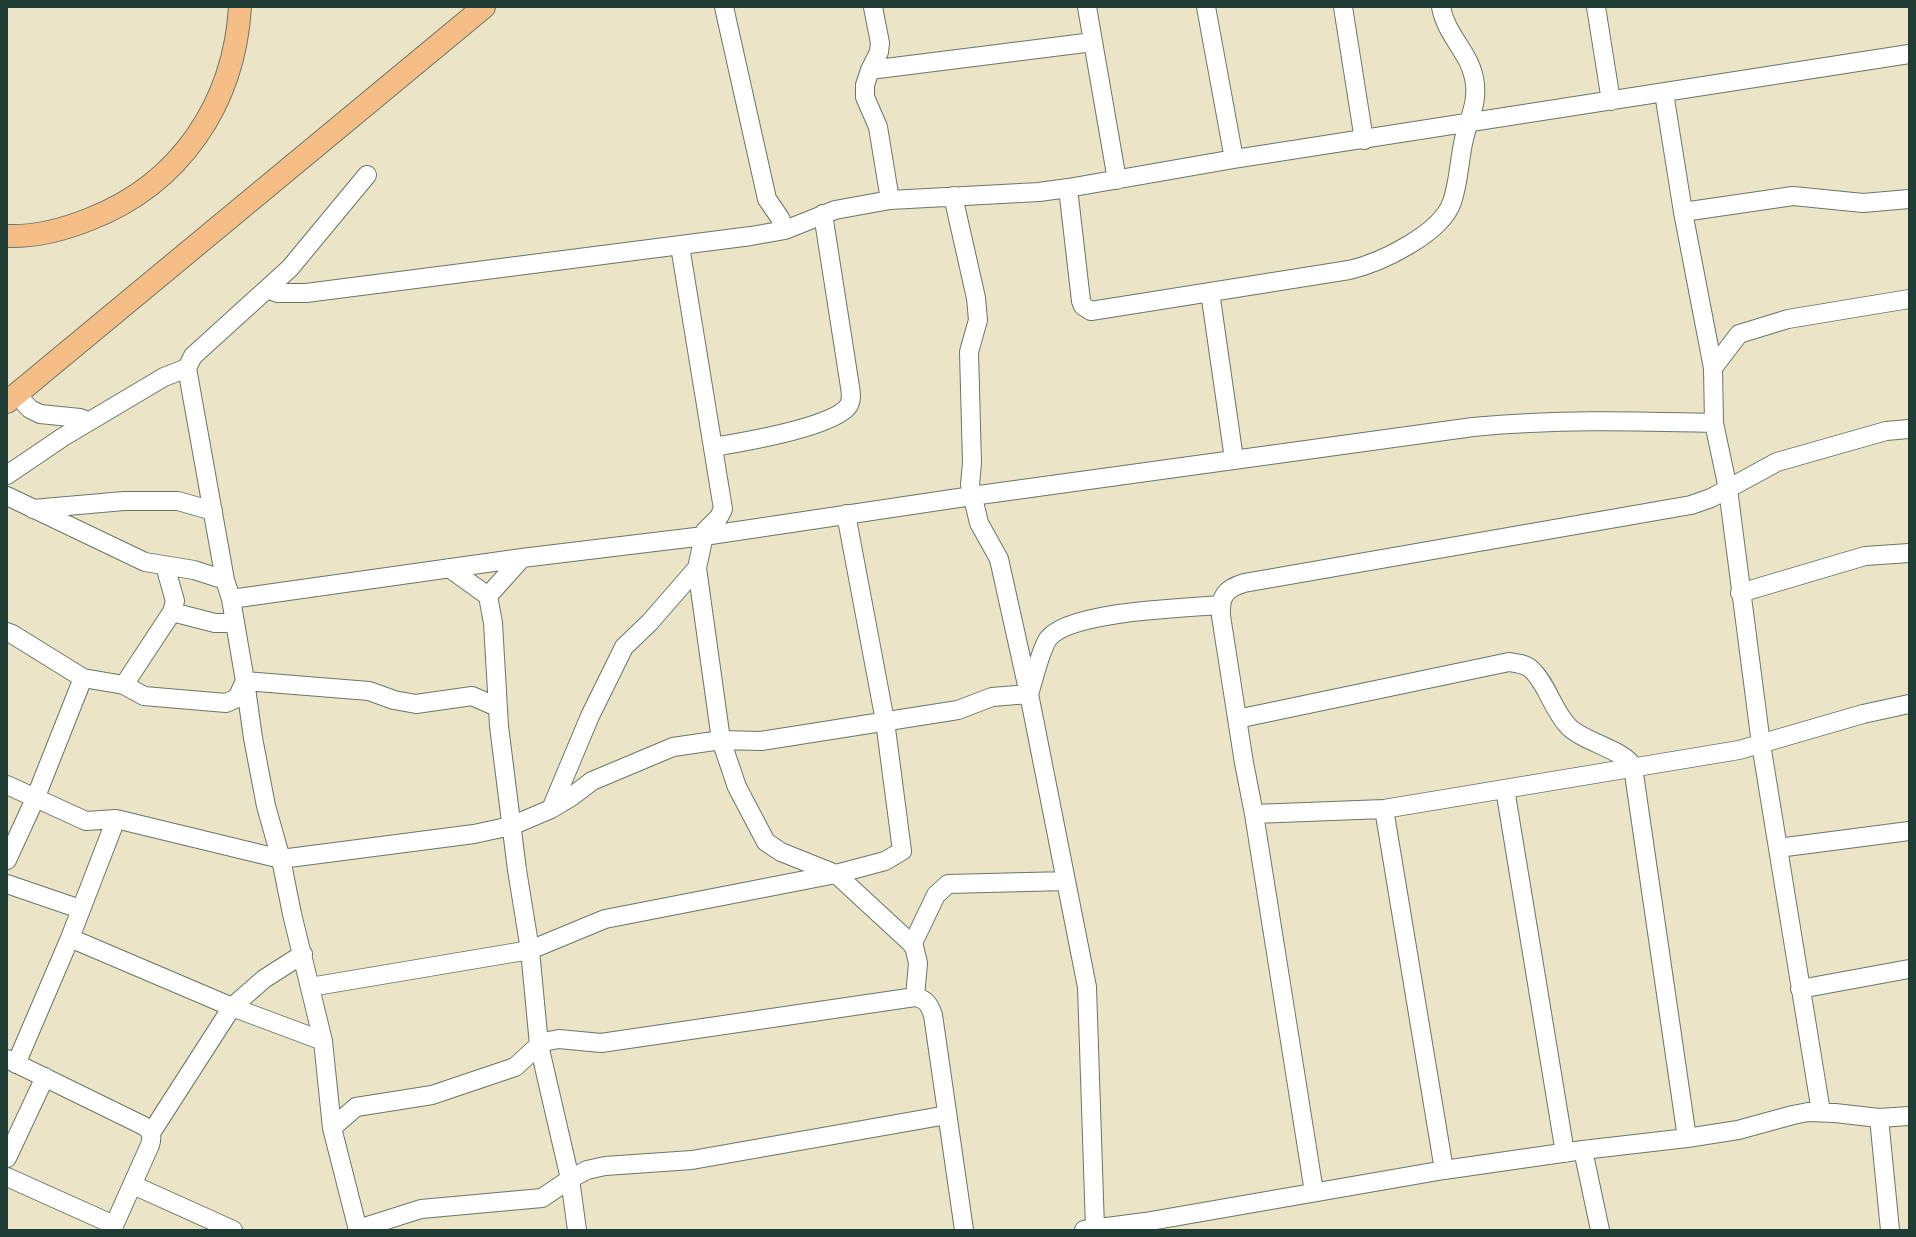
<!DOCTYPE html>
<html>
<head>
<meta charset="utf-8">
<style>
  body { margin:0 }
  #map { position:relative; width:1916px; height:1237px; overflow:hidden; background:#ece4c6; font-family:"Playpen Sans",sans-serif }
  canvas { display:block }
  .frame { position:absolute; inset:0; border:8px solid #1f3d34; pointer-events:none }
</style>
</head>
<body>
<div id="map">
<canvas width="1916" height="1237"></canvas>
<div class="frame"></div>
</div>
<script>
const context = document.querySelector('canvas').getContext('2d');
context.lineJoin = 'round';
function strokePath(path, color, width, dash) { context.strokeStyle = color; context.lineWidth = width; context.lineCap = dash ? 'butt' : 'round'; context.setLineDash(dash || []); context.stroke(path); }
const street = new Path2D(`
  M724,7L767,199L780,218L785,230
  M873,7L880,43L879,52L870,70L865,85V97L878,127L890,200
  M1087,7L1117,180
  M1206,7L1234,159
  M1343,7L1364,140
  M1596,7L1611,101
  M870,70L1093,42
  M1664,93L1683,212L1713,368L1714,423L1728,489L1761,744L1821,1112
  M1068,188L1081,301L1083,306L1091,311L1349,270C1380,263 1441,234 1452,202C1459,182 1459,160 1464,139C1469,118 1479,101 1474,78C1469,52 1446,35 1441,7
  M953,196L976,298L978,320L969,352L972,463L970,485L979,523L999,559L1029,694L1087,987L1095,1228
  M1683,212L1793,196L1863,203L1909,199
  M267,289L278,293H306L751,236L785,230L835,210L890,200L1039,192L1068,188L1234,159L1909,54
  M1210,292L1234,459
  M187,368L225,580L231,599L245,681L253,738L266,806L281,859L292,914L323,1041L332,1128L358,1230
  M1713,368L1739,334L1788,319L1909,299
  M16,394L30,409L40,414L80,418L83,419L86,423
  M713,447C738,443 837,427 849,405C852,399 851,393 850,387L823,214
  M7,475L63,437L164,377L187,368L193,356L290,268L367,175
  M7,496L145,562L194,570L225,580
  M33,509L124,501H178L213,511
  M522,558L488,596L493,623L499,726L517,870L530,950L539,1045L570,1179L577,1230
  M449,568L488,596
  M697,568L721,740L737,787L766,842L781,852L836,874L914,946L918,963L915,997
  M1740,593L1865,556L1909,553
  M231,599L522,558L704,536L972,496L1473,427C1554,419 1633,421 1714,423
  M172,612L215,623H235
  M7,632L12,634L83,678L124,685L144,696L226,703L237,698L245,681L369,691L394,700L416,704L472,696L497,707
  M124,685L172,612L175,601L165,566
  M1237,719L1509,662C1517,663 1526,664 1532,670C1547,684 1553,711 1569,727C1584,742 1627,751 1633,767L1687,1138
  M7,785L86,821L116,819L281,859L474,834L511,826L551,809L571,797L592,781L673,747L721,740L761,741L958,710L992,697L1029,694C1034,679 1040,651 1048,639C1068,611 1185,608 1220,605
  M1505,789L1565,1153
  M551,809L590,716L624,647L650,622L697,568L705,531L719,517L723,509L680,246
  M1384,809L1444,1170
  M1254,814L1384,809L1739,750L1863,714L1909,704
  M1778,848L1909,831
  M7,860L35,799L83,678
  M7,884L80,909
  M70,938L232,1007L323,1041
  M912,945L936,895L948,884L1066,881
  M310,987L530,950L605,919L836,874L885,861L902,851L885,721L846,514
  M1800,989L1909,969
  M7,1059L142,1125C151,1130 153,1136 150,1145L112,1230
  M16,1064L70,938L116,819
  M1879,1118L1890,1230
  M332,1128L356,1107L432,1095L515,1067L539,1045L548,1041L559,1039L601,1043L915,997C926,999 929,1004 933,1015L964,1230
  M151,1133L232,1007L264,979L303,954
  M1583,1150L1600,1230
  M7,1158L45,1077
  M7,1177L114,1225
  M133,1185L233,1230
  M1314,1192L1254,814L1244,763L1221,616C1220,596 1225,589 1244,583L1691,505L1711,498L1777,462L1886,431L1909,429
  M358,1229L421,1209L542,1198L570,1179L587,1170L605,1166L692,1160L947,1115
  M1084,1230L1145,1222L1444,1170L1583,1150L1687,1138L1738,1130L1793,1115L1808,1112L1835,1113L1879,1118L1909,1116`);
const highway = new Path2D(`
  M7,236C36,237 63,230 90,219C180,184 234,104 240,7
  M7,402L484,7`);
strokePath(street, '#677767', 20);
strokePath(highway, '#677767', 24);
strokePath(street, '#fff', 18);
strokePath(highway, '#f6be87', 22);
</script>
</body>
</html>
